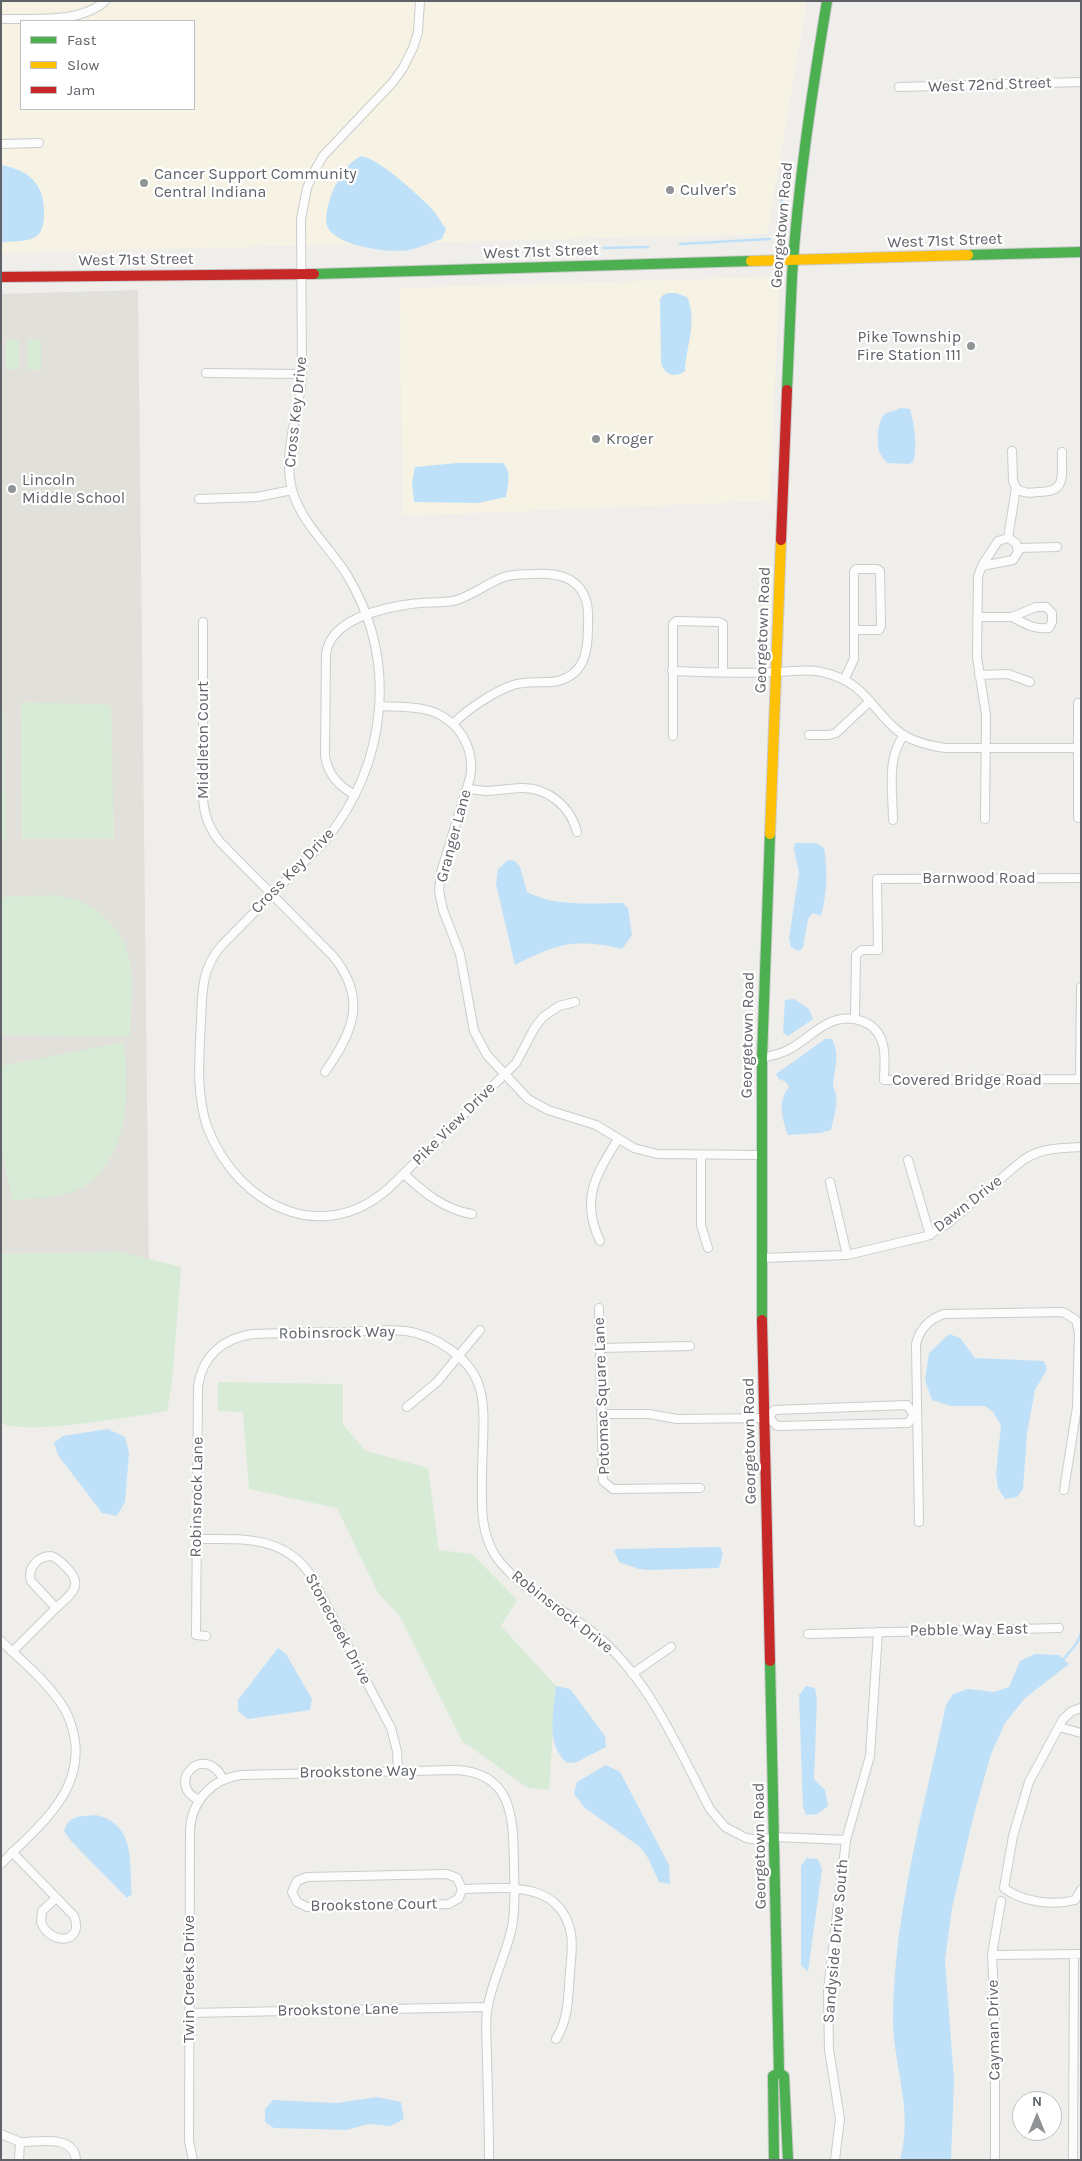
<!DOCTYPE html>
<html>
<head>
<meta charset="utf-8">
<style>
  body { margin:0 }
  #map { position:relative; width:1082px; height:2161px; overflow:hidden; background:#efeeea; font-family:Karla,sans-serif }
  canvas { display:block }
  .frame { position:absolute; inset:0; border:2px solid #5f6368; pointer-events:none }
  .legend { position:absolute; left:20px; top:20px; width:175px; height:90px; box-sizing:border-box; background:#fff; border:1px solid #bfc1c3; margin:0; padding:6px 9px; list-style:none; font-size:15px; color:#5f6368 }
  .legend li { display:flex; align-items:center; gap:10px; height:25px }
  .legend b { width:25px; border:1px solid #bfc1c3 }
  .north { position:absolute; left:1012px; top:2091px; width:50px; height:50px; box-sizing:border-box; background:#fff; border:1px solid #bfc1c3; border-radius:50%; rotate:0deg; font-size:14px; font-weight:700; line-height:20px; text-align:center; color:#5f6368 }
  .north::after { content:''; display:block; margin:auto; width:18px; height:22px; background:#919496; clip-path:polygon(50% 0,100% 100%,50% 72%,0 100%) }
</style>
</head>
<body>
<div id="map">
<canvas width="1082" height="2161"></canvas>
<div class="frame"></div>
<ul class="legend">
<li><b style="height:6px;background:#4caf50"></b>Fast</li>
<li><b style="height:6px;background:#ffc107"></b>Slow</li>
<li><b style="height:6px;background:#c62828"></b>Jam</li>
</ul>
<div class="north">N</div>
</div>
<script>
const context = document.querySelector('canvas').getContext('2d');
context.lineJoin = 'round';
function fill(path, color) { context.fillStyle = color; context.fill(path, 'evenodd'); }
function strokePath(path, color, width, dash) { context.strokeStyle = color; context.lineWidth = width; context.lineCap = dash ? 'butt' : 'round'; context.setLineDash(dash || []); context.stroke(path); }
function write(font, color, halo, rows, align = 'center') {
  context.font = font + ' Karla,sans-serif'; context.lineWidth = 4.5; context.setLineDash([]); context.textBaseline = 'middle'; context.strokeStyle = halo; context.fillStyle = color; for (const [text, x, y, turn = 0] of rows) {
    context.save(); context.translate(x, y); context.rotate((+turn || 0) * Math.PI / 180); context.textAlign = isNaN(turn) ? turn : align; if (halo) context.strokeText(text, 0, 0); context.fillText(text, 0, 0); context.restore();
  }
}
fill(new Path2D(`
  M1,1H807L767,234L1,253ZM21,21H194V109H21Z
  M770,277L779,283L770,501L402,516L400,288Z`), '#f7f3e4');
fill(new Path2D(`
  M138,290L149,1277L1,1283V294Z`), '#e2e0da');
fill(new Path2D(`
  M6,340H19V370L5,369Z
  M28,340H41V370L27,369Z
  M21,702L111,705L114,839H22Z
  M1,708H3L6,839H1Z
  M57,895C68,898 81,900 90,906C142,940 132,983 130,1037L1,1035V897Z
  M124,1042C129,1092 131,1152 86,1185C68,1198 33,1199 12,1200L1,1146V1066Z
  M121,1252L181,1267L172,1383L167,1411C134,1416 27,1436 1,1423V1254Z
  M218,1382L343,1384V1425L366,1451L428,1468L439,1550L472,1554L517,1600L501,1626L556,1686L549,1790L528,1788L462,1741L400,1616L378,1593L337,1508L249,1489L243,1412L218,1411Z`), '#d8ebd6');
fill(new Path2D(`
  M361,156C378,158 416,193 430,207C436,213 441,222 446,229L442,239C431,242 420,248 409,250C389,253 336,247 327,226C324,215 330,198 334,188C341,175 347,163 361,156Z
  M1,165C28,170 44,183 44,211C44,219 44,227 39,234C30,243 12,241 1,242Z
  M668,293H676L687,297C698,321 686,346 685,371C675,379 663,374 661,362L660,299L663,295Z
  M900,408L910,409C914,424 918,446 913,462L909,464L887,463C885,460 882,457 880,453C876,444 877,421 885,414C890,411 895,412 900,408Z
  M457,463H503C512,472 508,485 506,497L478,503L414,502L412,483L415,467Z
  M795,843H816L824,848C828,872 827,893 821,916L813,913L808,919L803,948L798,951L791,947L789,938L799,873L794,849Z
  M508,860L515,861L520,867L527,892C555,907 592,903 623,903L628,908L632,935L622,949C575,938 556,944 515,965L496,884L498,869Z
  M794,999L809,1009L813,1019L788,1036L783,1033L785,1000Z
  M825,1039H832C840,1054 835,1068 833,1084C833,1088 835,1091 836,1095C838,1106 833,1120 831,1130L820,1133L788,1135C782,1119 777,1101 789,1087L786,1082L779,1079L776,1074Z
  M949,1334L960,1338L975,1358L1044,1361L1047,1369L1035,1390L1027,1433L1023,1489L1017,1497L1005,1499L998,1488L996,1474L1001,1425L993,1412L985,1406H951L932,1400L925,1380L929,1353Z
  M108,1429L125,1437L129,1453L125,1502L117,1516L102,1513L58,1455L54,1443L63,1436Z
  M720,1547L723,1554L719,1568L648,1570L639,1569L619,1562L614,1551L616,1549Z
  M278,1648L286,1654L312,1699L310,1710L248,1719L238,1711V1700Z
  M1035,1654L1059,1655L1069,1664L1025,1698L1005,1723L991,1754L974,1814L952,1908L945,1960L954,2081L951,2160H900C914,2109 893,2068 893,2018C894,1912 924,1808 946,1705L953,1694L968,1689L994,1692L1009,1687L1020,1661Z
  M556,1686L570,1689L605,1736L606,1747L577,1762L567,1763C545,1744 554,1712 556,1686Z
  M806,1686L815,1688L817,1700L814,1779L825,1790L828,1806L817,1814L806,1815L803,1807L799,1695Z
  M606,1765L620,1772L669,1865L670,1884L659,1882L648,1858L640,1847L585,1808L574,1794L577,1782Z
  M96,1815C136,1824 129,1862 132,1894L127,1898L71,1841L64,1831C70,1814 80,1817 96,1815Z
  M807,1858L818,1859L822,1869L808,1972L801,1965V1866Z
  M377,2097L401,2102L404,2119L390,2126L368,2124L347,2130L274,2128L265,2122V2109L273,2100L337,2103Z`), '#bfe0f9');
strokePath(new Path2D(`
  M778,228L786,169
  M680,244L770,239
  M603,248L648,247
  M1062,1661L1077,1643L1081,1633`), '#bfe0f9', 2.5);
const street = new Path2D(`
  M420,1L418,32L413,48L403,68L393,82L323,156L315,170L307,188L301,219L302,374C300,413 282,449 292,490C302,524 329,546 347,575C399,661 387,764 325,841L222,945C201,968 202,994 201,1023C199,1057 196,1097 208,1129C238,1205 322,1248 389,1188L516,1063L535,1027L543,1017L559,1006L575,1002
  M1,19C34,18 80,24 105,1
  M899,87L1081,82
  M1,144L39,143
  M206,373L302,374
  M1016,488C1023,494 1030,493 1039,492C1068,492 1061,475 1062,452
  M199,499L257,497L292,490
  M1008,538L1016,488L1013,481L1012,451
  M1018,548L1057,547
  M982,566L1013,560L1018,552L1016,543L1008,538L998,541L983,564C981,568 979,573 978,577L977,657L986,715L985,819
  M856,569H877L880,571L881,626L879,630H854V572Z
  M977,617H1012L1036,607H1046L1052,613V622L1049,628C1034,630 1024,623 1012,617
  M203,622V795C203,813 209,829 221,843L333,956C368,999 353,1032 325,1072
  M672,671C707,672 742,674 776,672C802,671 814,667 840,678C868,689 880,721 905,736C918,743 931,746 945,748H1081
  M979,675L1008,674L1030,682
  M844,680L854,659V630
  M381,706C396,707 412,706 427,710C457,718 476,747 470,778L441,872L439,891L443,910L460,954L474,1031L487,1055L528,1099L548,1110L596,1125L634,1148L657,1154L761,1155
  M809,735H829L836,733L870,701
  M673,736V624L676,621L719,622L723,624V672
  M467,788C488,794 500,789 521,788C548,787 571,807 577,832
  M355,795C339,786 328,775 325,756L326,654C331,619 382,608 411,604C425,602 439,603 453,601C471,597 487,583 504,577C514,574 524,574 534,574C556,573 578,576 586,600C589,609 588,618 588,627C588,650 585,674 558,681C544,684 528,680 513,685C495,691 466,710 453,724
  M1078,818V703
  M893,820C893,792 886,758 904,735
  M855,1018L856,955L862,950H878L877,879L1081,878
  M762,1058C771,1056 780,1054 788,1050C802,1043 813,1031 827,1024C848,1013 877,1019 883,1045C886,1056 884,1069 884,1080L1080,1079L1081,987
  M701,1155V1225L708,1248
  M908,1160L930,1235
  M404,1174C423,1192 445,1210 472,1214
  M830,1182L847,1255
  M600,1241C580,1199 596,1175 618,1139
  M761,1258L847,1255L927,1236L947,1224L1023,1160C1041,1148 1059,1148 1081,1147
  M599,1308L603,1481L613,1489L700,1488
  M600,1348L690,1346
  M407,1407L437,1382L480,1330
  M601,1414H649L677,1419L769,1418L777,1426L908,1423L914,1415
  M769,1418L774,1410L907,1405L914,1415
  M919,1522L916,1344C920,1328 929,1319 944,1314L1063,1312L1076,1320L1079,1332L1077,1407L1064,1490
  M197,1539C240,1539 285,1535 311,1576L391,1728L397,1751L398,1771
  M51,1556C58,1558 62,1563 67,1568C85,1586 70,1595 56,1608L31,1581C27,1568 38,1556 51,1556Z
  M808,1634L1059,1628
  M206,1636L196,1635L198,1387C202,1356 223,1338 253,1334C285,1333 317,1332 349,1332C368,1331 387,1329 406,1331C434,1335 470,1357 479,1386C487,1408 482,1448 482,1473C482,1502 479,1533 497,1558C523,1594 570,1610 602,1640C652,1685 679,1750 710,1809L725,1827L746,1838L758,1840L775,1837L846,1840
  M1,1641C21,1660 44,1679 60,1702C68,1713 73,1727 75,1741C82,1795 35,1829 1,1864
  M12,1652L56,1608
  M632,1674L671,1647
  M1081,1708L1072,1711L1063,1719L1029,1782L1013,1836L1004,1888C1022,1902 1053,1906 1075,1900L1081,1890
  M1059,1727L1081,1733
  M199,1800C164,1784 204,1741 223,1779
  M12,1852L74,1916C85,1944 50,1946 41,1922L42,1911L56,1898
  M447,1874L457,1878L462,1889L459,1898L449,1904L307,1907L297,1902L292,1892L297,1881L307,1877Z
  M462,1889C503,1888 561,1879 571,1934C573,1946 571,1960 570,1972C568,1996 569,2019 556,2039
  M992,1955L1081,1954
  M189,2013L488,2007
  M1,2134L20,2142
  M19,2160L20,2142C38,2142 74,2134 76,2160
  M193,2160L189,2141L190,1831C191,1801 212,1779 241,1775L455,1770C515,1772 513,1822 514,1866C514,1886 516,1907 512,1927C506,1956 491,1982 487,2011C485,2027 487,2044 487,2061C488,2094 489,2127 489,2160
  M835,2160L840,2119L829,2050L828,1989L846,1840L870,1756L878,1632
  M995,2160V2018L992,1955L1001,1901
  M1073,2160L1074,1954`);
const fast = new Path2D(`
  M968,255L1081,252
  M314,274L751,261
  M787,390C789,352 790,314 792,276C798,184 812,92 827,1
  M762,1320V1058L770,834
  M770,1661L779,2073L784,2076L788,2160
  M774,2160L773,2076L779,2073`);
const slow = new Path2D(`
  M751,261L968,255
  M770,834L781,540`);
const jam = new Path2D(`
  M1,277L314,274
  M781,540L787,390
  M762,1320L770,1661`);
strokePath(street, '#cbcccc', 10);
strokePath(fast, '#cacacb', 12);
strokePath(slow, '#cacacb', 12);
strokePath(jam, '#cacacb', 12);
strokePath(street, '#fdfcfc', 8);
strokePath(fast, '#4caf50', 10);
strokePath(slow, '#ffc107', 10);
strokePath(jam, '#c62828', 10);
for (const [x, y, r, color] of [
  [144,183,5,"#919496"],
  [670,190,5,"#919496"],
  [971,346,5,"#919496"],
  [596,439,5,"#919496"],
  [12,489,5,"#919496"]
]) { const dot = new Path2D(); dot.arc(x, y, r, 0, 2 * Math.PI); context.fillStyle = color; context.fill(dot); strokePath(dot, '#fff', 2); }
write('16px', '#5f6368', '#fff', [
  ["West 72nd Street",990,85,-2],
  ["Georgetown Road",782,225,-85],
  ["West 71st Street",945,241,-2],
  ["West 71st Street",541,252,-2],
  ["West 71st Street",136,260,-1],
  ["Cross Key Drive",296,412,-84],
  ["Georgetown Road",763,630,-88],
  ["Middleton Court",203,740,-90],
  ["Granger Lane",454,836,-75],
  ["Cross Key Drive",293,871,-46],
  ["Barnwood Road",979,878],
  ["Georgetown Road",748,1035,-89],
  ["Covered Bridge Road",967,1080],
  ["Pike View Drive",454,1124,-45],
  ["Dawn Drive",968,1204,-38],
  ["Robinsrock Way",337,1333,-1],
  ["Potomac Square Lane",602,1396,-92],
  ["Georgetown Road",750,1441,-91],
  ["Robinsrock Lane",197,1497,-89],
  ["Robinsrock Drive",562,1612,38],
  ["Stonecreek Drive",338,1629,62],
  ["Pebble Way East",969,1630,-1],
  ["Brookstone Way",358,1772,-1],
  ["Georgetown Road",760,1846,-91],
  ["Brookstone Court",374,1905,-1],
  ["Sandyside Drive South",836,1941,-85],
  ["Twin Creeks Drive",189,1979,-90],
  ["Brookstone Lane",338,2010,-1],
  ["Cayman Drive",994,2030,-91]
]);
write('16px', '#5f6368', '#fff', [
  ["Cancer Support Community",154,174],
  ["Central Indiana",154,192],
  ["Culver's",680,190],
  ["Pike Township",961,337,"right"],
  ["Fire Station 111",961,355,"right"],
  ["Kroger",606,439],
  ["Lincoln",22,480],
  ["Middle School",22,498]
], 'left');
</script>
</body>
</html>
